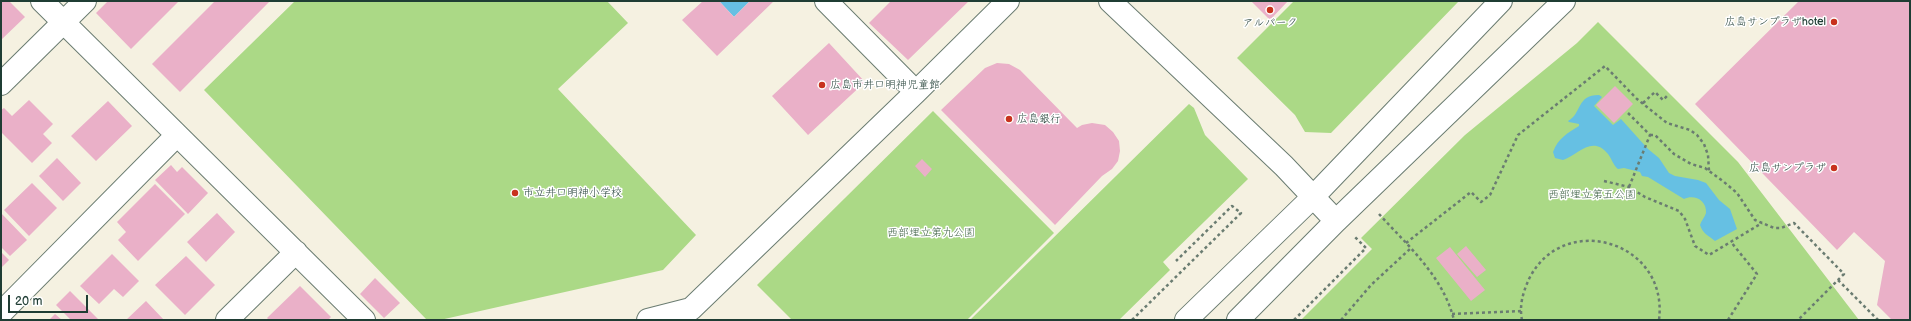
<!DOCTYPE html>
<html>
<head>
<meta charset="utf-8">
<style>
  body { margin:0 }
  #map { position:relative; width:1911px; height:321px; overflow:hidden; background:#f5f1e1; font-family:"Balsamiq Sans",sans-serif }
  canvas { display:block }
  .frame { position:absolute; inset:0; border:2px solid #1f3d34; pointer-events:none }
  .scale { position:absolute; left:8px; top:295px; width:80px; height:18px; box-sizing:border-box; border:2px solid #1f3d34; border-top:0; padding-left:5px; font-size:12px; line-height:14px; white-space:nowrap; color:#1f3d34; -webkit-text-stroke:3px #fff; paint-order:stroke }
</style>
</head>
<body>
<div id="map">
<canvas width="1911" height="321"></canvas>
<div class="frame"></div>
<div class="scale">20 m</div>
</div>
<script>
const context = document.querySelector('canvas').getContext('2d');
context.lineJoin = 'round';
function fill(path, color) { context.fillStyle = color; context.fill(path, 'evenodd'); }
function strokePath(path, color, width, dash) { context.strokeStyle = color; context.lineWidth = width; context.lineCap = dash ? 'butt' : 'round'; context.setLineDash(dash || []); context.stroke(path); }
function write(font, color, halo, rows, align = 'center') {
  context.font = font + ' "Balsamiq Sans","Klee One",sans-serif'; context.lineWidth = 3; context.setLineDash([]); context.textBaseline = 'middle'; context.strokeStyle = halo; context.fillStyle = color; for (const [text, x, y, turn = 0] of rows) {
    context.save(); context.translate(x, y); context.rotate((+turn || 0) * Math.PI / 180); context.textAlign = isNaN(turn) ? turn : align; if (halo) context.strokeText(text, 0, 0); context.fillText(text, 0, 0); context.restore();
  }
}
fill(new Path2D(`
  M295,1H607L628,23L558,89L696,235L663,270L440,320H427L204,90Z
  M1294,1H1459L1331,133L1305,132L1295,115L1237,58Z
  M1598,22L1738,162L1859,320H1301L1372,249L1361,238L1465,135L1577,43Z
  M1189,104L1194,108L1205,135L1248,179L1163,262L1170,270L1119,320H970Z
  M933,111L1054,233L967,320H792L757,285Z`), '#abd986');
fill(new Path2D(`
  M719,1H750L734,17Z
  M1599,95L1602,97L1594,106L1613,125L1621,119L1648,149L1659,158L1669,173L1675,176L1698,180L1706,183L1719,200L1730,209L1737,229L1715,241C1708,235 1703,234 1700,225C1701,221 1705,217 1706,213C1707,200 1694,194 1684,199L1648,177L1642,176L1640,172L1624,168L1618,169C1613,165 1612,159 1608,154C1592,134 1577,156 1563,160L1555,158L1553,152C1558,138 1568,133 1579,126V124L1569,122L1568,121C1582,114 1576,95 1599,95Z`), '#66c0e3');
fill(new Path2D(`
  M1,1H9L25,17L1,40Z
  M108,1H179L131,49L96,13Z
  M215,1H270L180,92L152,64Z
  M703,1H719L734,17L750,1H774L717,56L682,20Z
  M891,1H969L908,60L869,23Z
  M1251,1H1288L1270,20Z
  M1799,1H1910V320H1892L1877,305L1885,261L1854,232L1837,250L1695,104Z
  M829,43L865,82L808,135L772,96Z
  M997,63L1009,64L1020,70L1077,128L1082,125L1092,123L1105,125L1113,132L1119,141L1120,151L1118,161L1112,169L1102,176L1055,225L941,110L985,68Z
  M1615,86L1633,104L1614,123L1596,105Z
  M29,100L53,124L43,134L52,143L32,163L1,132V110L4,108L12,116Z
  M108,101L132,126L96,161L71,136Z
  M57,158L81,183L63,201L39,176Z
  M922,159L932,169L925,177L915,166Z
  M171,165L177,172L182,167L208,193L188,214L155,180Z
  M32,183L57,208L29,236L4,210Z
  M155,184L185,214L138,261L118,240L126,232L117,222Z
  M1,213L27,240L10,256L1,247Z
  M217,213L235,232L206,262L187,242Z
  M1466,246L1486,270L1477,277L1457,254Z
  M1450,247L1485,290L1471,301L1436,258Z
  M1,252L9,260L1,268Z
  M112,254L139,281L123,297L114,289L99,304L80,286Z
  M186,256L215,285L185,315L155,285Z
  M375,278L400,303L384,318L360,294Z
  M300,286L331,317L328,320H269L267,318Z
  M70,291L99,320H71L56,305Z
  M146,301L164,320H126Z
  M55,314L62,320H49Z`), '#eab0c8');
const minor = new Path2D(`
  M42,1L364,320
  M826,1L916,92
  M1,84L85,1
  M1,313L177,135
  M227,320L296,252
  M648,320L691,309L916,92L1008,1`);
const tertiary = new Path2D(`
  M1110,1L1284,166L1336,221
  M1186,320L1313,197L1501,1
  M1238,320L1336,221L1564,1`);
strokePath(minor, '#6a7c71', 24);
strokePath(tertiary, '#6a7c71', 24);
strokePath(new Path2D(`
  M1643,103L1655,92L1663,100L1668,95
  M1628,113L1650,135L1629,187
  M1650,135H1655L1674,154L1691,164L1705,168L1724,182L1737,193L1755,220L1774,228H1781L1794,223L1844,274L1798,320
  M1604,181L1629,187L1645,197L1679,211L1685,219L1695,246L1709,255L1762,223
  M1379,214C1408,246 1443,276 1454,320
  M1406,243L1471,192L1481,202L1490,195L1518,135L1605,66L1637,99L1667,123L1690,130L1697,135L1704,144L1708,155L1709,171
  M1838,280L1878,320
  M1452,314L1521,311
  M1132,320L1241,213L1232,206L1176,261
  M1294,320L1366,248L1355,237
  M1341,320L1371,285L1411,248
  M1522,320C1519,306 1523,292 1529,279C1563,210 1669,241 1659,320
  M1728,320L1757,274L1731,242`), '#6a7c71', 2.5, [3, 3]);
strokePath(minor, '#fff', 22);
strokePath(tertiary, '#fff', 22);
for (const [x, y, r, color] of [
  [1270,10,4,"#c8321e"],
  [1834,22,4,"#c8321e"],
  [822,85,4,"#c8321e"],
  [1009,119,4,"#c8321e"],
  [1834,168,4,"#c8321e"],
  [515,193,4,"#c8321e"]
]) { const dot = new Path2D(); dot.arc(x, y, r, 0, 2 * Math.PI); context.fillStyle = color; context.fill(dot); strokePath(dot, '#fff', 1.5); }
write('11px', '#1f3d34', '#fff', [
  ["広島サンプラザhotel",1826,22,"right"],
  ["アルパーク",1270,23,"center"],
  ["広島市井口明神児童館",830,85],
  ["広島銀行",1017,119],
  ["広島サンプラザ",1826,168,"right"],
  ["市立井口明神小学校",523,193]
], 'left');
write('11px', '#426448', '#fff', [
  ["西部埋立第五公園",1592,195],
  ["西部埋立第九公園",931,233]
]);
</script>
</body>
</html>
